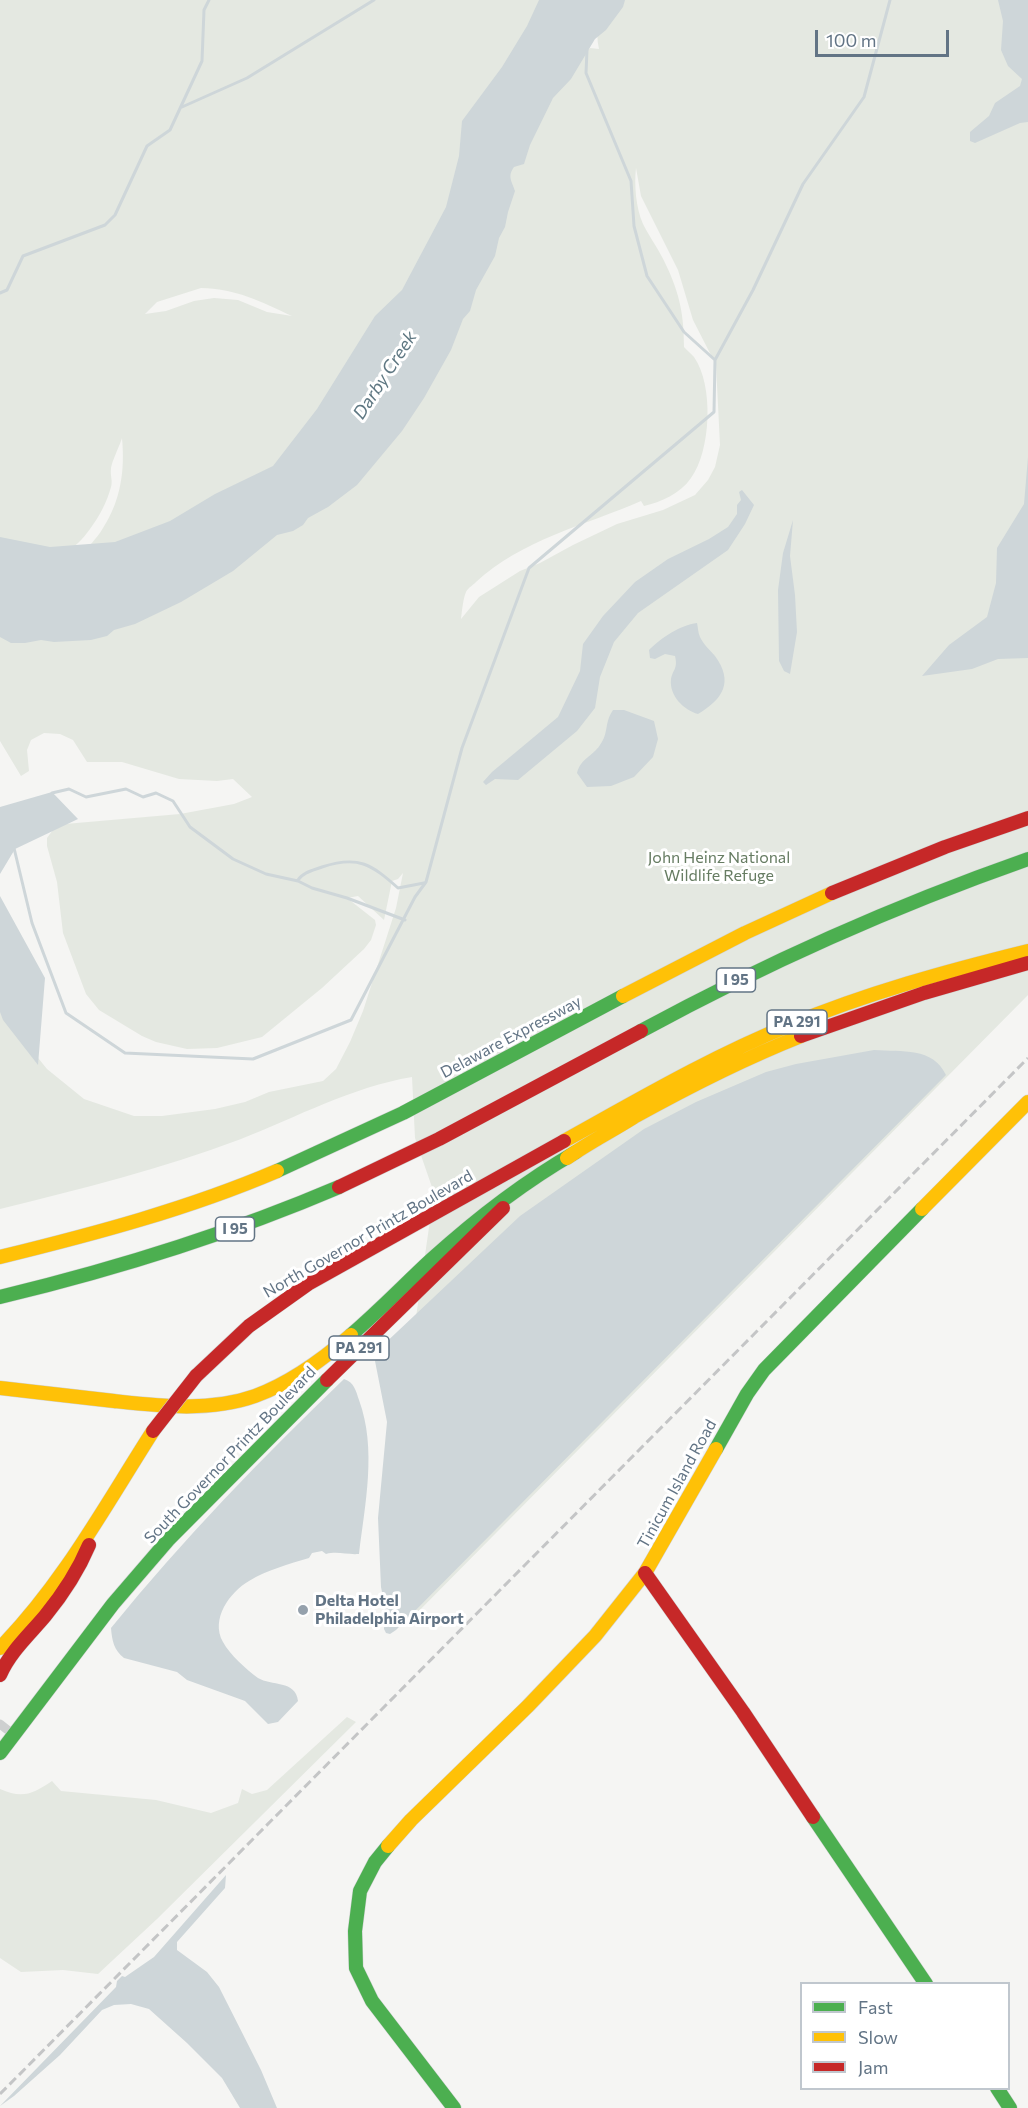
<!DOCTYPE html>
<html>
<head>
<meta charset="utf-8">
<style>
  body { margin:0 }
  #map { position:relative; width:1028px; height:2108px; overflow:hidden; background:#f5f5f3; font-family:Commissioner,sans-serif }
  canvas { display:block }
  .legend { position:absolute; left:800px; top:1982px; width:210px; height:108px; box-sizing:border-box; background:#fff; border:2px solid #c0c7ce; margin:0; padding:8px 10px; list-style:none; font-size:18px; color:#627485 }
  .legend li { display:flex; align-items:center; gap:12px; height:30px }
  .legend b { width:30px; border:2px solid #c0c7ce }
  .scale { position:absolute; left:815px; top:30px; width:134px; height:27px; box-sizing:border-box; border:3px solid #627485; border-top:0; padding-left:8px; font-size:18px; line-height:21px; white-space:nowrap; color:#627485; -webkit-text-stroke:4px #fff; paint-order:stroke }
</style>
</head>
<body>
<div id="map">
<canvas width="1028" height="2108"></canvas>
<ul class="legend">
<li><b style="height:8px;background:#4caf50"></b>Fast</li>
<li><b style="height:8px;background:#ffc107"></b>Slow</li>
<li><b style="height:8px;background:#c62828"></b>Jam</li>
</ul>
<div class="scale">100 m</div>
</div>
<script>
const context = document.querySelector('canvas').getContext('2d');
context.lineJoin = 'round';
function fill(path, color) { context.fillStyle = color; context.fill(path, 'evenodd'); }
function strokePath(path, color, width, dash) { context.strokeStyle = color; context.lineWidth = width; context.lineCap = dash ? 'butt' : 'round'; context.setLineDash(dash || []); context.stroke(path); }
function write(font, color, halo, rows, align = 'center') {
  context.font = font + ' Commissioner,sans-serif'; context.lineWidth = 6; context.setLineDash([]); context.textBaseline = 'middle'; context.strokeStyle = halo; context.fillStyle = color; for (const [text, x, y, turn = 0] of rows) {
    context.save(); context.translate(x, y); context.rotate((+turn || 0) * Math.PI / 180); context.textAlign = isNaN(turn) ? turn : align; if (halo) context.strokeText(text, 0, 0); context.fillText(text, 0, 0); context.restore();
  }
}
fill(new Path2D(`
  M0,0H558L520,66L506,97L500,120L486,188L476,216L456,249L443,285L431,309L412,323L388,349L377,351L371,359L374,362V368L364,386L369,389L374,386L398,345L406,340L415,342L443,318L451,309L458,285L463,276L488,248L507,187L510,155L520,117L526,109L538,85L560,68L570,49L580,37L586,52L590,48L599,49C595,31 599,17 604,0H1028V995L407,1623L401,1597V1551L399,1518L400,1485L409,1433L417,1350L415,1324L434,1193L415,1138L412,1077C352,1087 297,1117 241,1139C162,1169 81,1189 0,1209V994L22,1038L47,1069L84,1099L134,1116H162L215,1109L245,1102L269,1092L323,1081L336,1069L350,1042L363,1011L396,908L403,873L398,879L392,881L384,920L358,896L347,898L375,920L376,925L371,940L364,949L322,988L262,1037L217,1048L187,1049L156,1042L142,1036L99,1010L86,994L63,933L57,882L47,846V838L55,827L65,824L180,814L234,804L252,797L233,779L217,781L179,779L122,762H87L73,740L60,734L44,733L31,740L27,750L29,771L21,776L0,741V567L16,566L60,579L95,583L130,578L174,561L209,532L234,521L278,491L338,462L349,450L362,430L370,413L360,410L353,412L346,419L339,433L326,446L295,471L262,484L220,506L196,527L176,549L155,562L133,570L83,562L80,557C87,547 97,539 103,528C121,500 125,470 122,438C120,445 111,463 111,469C110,475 113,481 111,487C107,502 99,517 90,529C66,563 38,565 0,551ZM636,168L641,196L678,270L693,320L716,365L720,445L715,467L708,480L695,495L663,510L617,524L573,545L540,563L520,571L479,597L461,619C462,611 463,599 466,592C468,588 473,585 476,582C521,540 586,525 641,501L644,506C661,502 680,494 691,478C711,451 714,385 694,357C691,354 687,350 684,347C684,316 680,294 666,265C660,251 650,238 643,224C636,208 634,185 636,168ZM201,288C234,288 262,302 292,316L267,312L238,300L214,298L194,301L166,311L145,314L157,302Z
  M347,1717L356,1722L157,1919L98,1974L63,1970L21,1972L0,1958V1789C22,1799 33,1794 52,1781L61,1791L156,1800L211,1813L238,1803L242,1789L252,1794L267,1790Z`), '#e4e8e1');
fill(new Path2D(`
  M539,0H625L623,7L606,30L595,39L571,79L553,98L530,145L524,164L514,167C507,177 512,181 515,191L508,212L505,227L499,238L495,256L476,290L470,311L463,319L451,350L424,398L402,431L357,485L328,507L308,518L303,525L293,531L277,535L233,571L181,602L135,624L114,630L107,636L91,640L54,642L41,640L25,643H11L0,637V537L50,547L115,542L170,521L215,494L273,466L317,409L375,316L402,290L446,207L459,156L462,121L502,67L527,26Z
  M998,0H1028V122L1020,123L975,143L970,141V132L989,116L995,103L1020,86L1022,79L1008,66L1001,50L1003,21Z
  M1028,457V658L998,659L972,669L922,676L949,645L987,617L996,583L997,548L1024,504Z
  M742,490L754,505L745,524L728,550L638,613L614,642L600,677L595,708L577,731L518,780L495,779L486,785L483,782L492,772L558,717L580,671L583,644L603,616L635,582L668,559L709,539L728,527L737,514V505L741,500L739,492Z
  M793,520L790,556L795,595L797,632L790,674L784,671L779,661L778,590L783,553Z
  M697,623C698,627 698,633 700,637C703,644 710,650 715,656C734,682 723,699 698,714C684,710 669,696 671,679C673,669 678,669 675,656L665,654L655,659L650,658L649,650C661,638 680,625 697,623Z
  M613,710H624L654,721L658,739L653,757L634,777L611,786L587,787L577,773C581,758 592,757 600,745C609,733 604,723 613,710Z
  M52,792L78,819L15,849L0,874V807Z
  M0,896L45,978L38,1065L3,1020L0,1012Z
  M874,1050C902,1052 933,1047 946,1075L396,1630L390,1634L386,1633L384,1629L385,1607L381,1587L378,1518L387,1422L375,1361L380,1348L520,1216L644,1129L696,1102L766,1072L796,1064Z
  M344,1379C354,1382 356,1391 359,1400C377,1449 365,1504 359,1554C347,1555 338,1551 326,1554L322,1551L312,1553L309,1558C289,1564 267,1570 249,1581C230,1592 210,1619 223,1642C230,1655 246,1669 258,1678C271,1686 296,1680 298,1701L278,1722L268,1724L245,1701L187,1680L177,1672L124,1658C114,1650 112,1641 111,1628C183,1539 262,1458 344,1379Z
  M226,1875L225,1888L177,1942V1950L207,1972L219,1987L261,2070L277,2108H240L222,2078L187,2043L149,2009L131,2004L114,2005L102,2010L60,2055L14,2096L0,2106L116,1987L117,1981L122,1976L125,1977L154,1957Z`), '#ced6d9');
strokePath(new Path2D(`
  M587,50L586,73L631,181L634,226L647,276L684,332L715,360
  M182,107L247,78L374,0
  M0,293L7,290L23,256L105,225L115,215L147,146L170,130L202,61L204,10L209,0
  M52,793L69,789L86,797L126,789L143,797L156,793L173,801L190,827L233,859L266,874L298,881L312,888L347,898L405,920
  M14,848L32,923L66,1013L125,1053L253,1059L351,1020L415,897L426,882L462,748L529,568L714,412L715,360L753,290L803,184L864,97L890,0
  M298,880C303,872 314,870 322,867C358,855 371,864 398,888L424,883`), '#ced6d9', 3);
const fast = new Path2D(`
  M641,1031C766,963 894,906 1028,859
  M277,1171L403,1113L623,996
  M0,1297C116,1269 229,1234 339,1187
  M351,1335C379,1311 405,1284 432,1259C476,1219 524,1182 576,1152
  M716,1449L747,1394L764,1370L922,1209
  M0,1753L113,1604L169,1539L327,1380
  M813,1817L926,1984
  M388,1846L375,1862L360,1891L355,1931L356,1968L372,2001L454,2108
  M997,2088L1010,2108`);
const slow = new Path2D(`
  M623,996L745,933L832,893
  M564,1141C638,1100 711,1057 790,1025C867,993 947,971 1028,951
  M567,1158C588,1143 612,1131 634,1117C688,1087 743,1059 801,1036
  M922,1209L1028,1102
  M0,1257C94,1234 188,1209 277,1171
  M0,1388C38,1392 76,1397 114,1401C160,1406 210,1412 255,1396C291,1383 322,1360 351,1335
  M0,1648C63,1584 105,1506 153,1431
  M388,1846L411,1820L528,1706L595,1636L645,1573L716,1449`);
const jam = new Path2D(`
  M832,893L945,847L1028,818
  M801,1036L924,993L1028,963
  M339,1187L439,1139L641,1031
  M196,1376L249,1326L308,1284L564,1141
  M327,1380L503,1208
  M645,1573L743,1712L813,1817
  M0,1675C10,1652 29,1635 45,1616C63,1594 78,1571 89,1545`);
strokePath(fast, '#d0d2d3', 15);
strokePath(slow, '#d0d2d3', 15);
strokePath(jam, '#d0d2d3', 15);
strokePath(new Path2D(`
  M0,1724L14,1735`), '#ced0d0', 9);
strokePath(fast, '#4caf50', 14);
strokePath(slow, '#ffc107', 14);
strokePath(jam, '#c62828', 14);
strokePath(new Path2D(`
  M0,2094L1028,1058`), '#c4c5c6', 3, [9, 4.5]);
const jamBridge = new Path2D(`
  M153,1431L196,1376`);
strokePath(jamBridge, '#d0d2d2', 15, []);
strokePath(jamBridge, '#c62828', 14);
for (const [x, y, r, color] of [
  [303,1610,6,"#95a1ac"]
]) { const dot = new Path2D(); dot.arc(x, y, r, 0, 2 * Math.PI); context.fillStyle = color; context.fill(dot); strokePath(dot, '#fff', 2); }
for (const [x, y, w] of [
  [736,980,39],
  [797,1022,60],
  [235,1229,39],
  [359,1348,60]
]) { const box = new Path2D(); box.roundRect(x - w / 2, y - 12, w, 24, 4.5); context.fillStyle = '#fff'; context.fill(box); strokePath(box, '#627485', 1.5); }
write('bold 15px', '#627485', null, [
  ["I 95",736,980],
  ["PA 291",797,1022],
  ["I 95",235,1229],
  ["PA 291",359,1348]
]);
write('16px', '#667c62', '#fff', [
  ["John Heinz National",719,858],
  ["Wildlife Refuge",719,876]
]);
write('16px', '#627485', '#fff', [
  ["Delaware Expressway",511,1037,-28],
  ["North Governor Printz Boulevard",368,1234,-30],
  ["South Governor Printz Boulevard",230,1455,-46],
  ["Tinicum Island Road",677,1484,-61]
]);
write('bold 16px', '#627485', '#fff', [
  ["Delta Hotel",315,1601],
  ["Philadelphia Airport",315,1619]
], 'left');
write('italic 18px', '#5e7782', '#fff', [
  ["Darby Creek",385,375,-57]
]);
</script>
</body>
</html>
